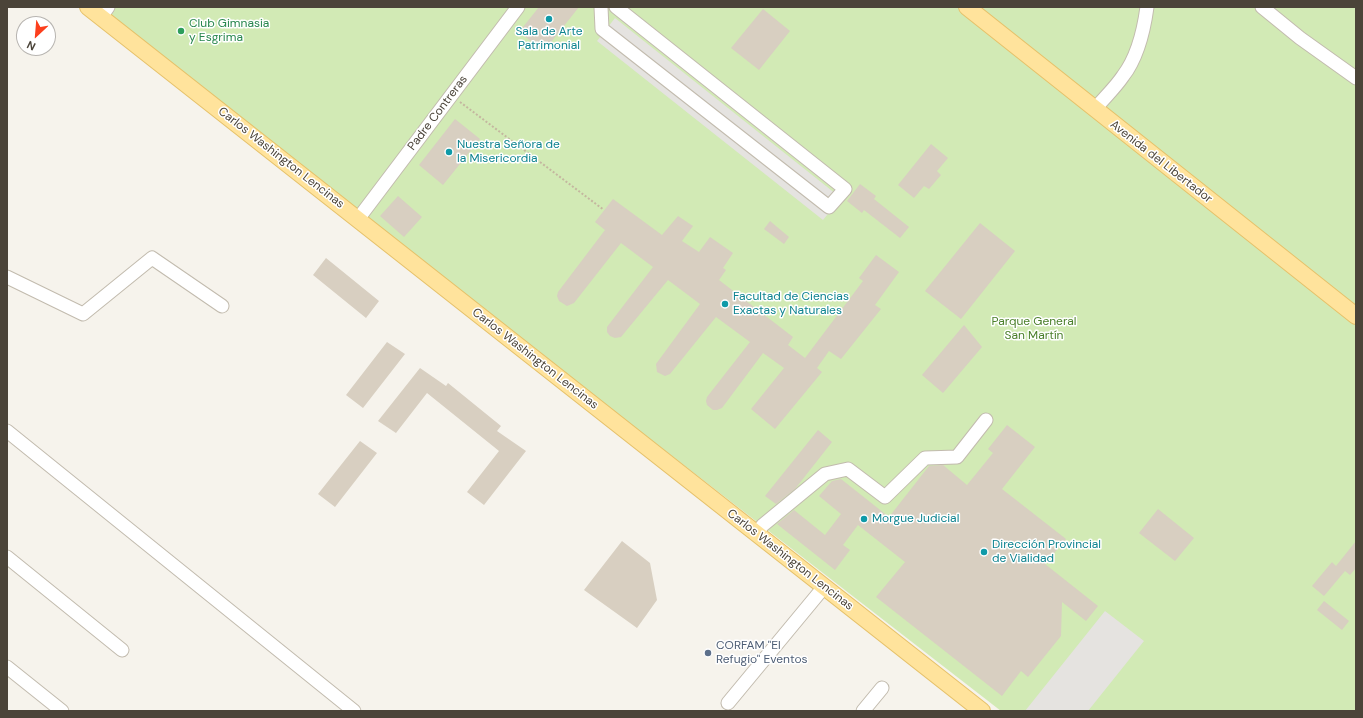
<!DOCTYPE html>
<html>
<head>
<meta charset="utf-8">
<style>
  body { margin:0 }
  #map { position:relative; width:1363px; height:718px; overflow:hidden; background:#f6f3ec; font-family:"DM Sans",sans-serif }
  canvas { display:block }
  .frame { position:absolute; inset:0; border:8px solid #4b4439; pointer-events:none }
  .north { position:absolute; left:16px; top:16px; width:40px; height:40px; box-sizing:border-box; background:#fff; border:1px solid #b7b4b0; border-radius:50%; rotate:206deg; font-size:11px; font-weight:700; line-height:16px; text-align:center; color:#4b4439 }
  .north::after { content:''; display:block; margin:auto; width:14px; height:18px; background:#fc3f1d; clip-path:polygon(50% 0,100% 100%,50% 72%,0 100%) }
</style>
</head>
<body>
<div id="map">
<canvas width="1363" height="718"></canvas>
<div class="frame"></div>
<div class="north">N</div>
</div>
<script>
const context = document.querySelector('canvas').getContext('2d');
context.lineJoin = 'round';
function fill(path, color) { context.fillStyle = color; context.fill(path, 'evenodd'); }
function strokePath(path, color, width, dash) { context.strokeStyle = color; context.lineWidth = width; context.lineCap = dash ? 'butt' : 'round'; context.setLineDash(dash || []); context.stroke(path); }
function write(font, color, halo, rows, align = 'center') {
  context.font = font + ' "DM Sans",sans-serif'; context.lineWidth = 3; context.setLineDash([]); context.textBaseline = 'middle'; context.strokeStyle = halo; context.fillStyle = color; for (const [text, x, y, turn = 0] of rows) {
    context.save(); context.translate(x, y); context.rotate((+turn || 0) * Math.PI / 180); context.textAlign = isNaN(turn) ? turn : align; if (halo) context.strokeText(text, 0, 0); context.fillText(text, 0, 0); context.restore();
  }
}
fill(new Path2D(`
  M100,7H1356V711H1001L343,201Z`), '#d2eab5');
fill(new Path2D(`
  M615,18L841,198L823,220L597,41Z
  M1105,611L1144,641L1088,711H1025Z`), '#e5e3e0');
fill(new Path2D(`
  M539,7H579L544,51L519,32Z
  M763,9L790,31L759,70L731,48Z
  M455,119L480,139L443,185L419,165Z
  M931,144L948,158L937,171L941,175L929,189L924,186L914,198L898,185Z
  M860,184L876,196L874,199L909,227L900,238L864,210L862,213L847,201Z
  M398,196L422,217L404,237L380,216Z
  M613,199L662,235L678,216L693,226L682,241L699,252L710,237L733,253L723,268L726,270L719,280L793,337L788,345L805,358L863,281L859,278L876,255L899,272L875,305L881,309L841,359L829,351L817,368L822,372L775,429L751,409L784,368L763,353L722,408L717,410H713L707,405L706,401L707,397L750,342L716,317L670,374L665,376L657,372L656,364L700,304L668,280L621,337L615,338L610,336L607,332V327L653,267L621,243L574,303L567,306L559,301L557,296L558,292L605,230L595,222Z
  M770,221L789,237L784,244L764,229Z
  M980,223L1015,251L961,319L925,291Z
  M326,258L379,301L366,318L313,275Z
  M964,325L982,347L943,393L922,375Z
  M387,342L405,354L363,408L346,395Z
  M420,368L446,386L448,383L501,426L497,431L526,451L484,505L467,492L499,451L427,393L396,433L378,421Z
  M1007,425L1035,447L1002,489L1066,539L1045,564L1098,606L1086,621L1062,602L1061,636L1028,677L1021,671L1002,696L876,597L905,562L858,525L843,545L850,550L835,570L777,524L794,510L825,535L841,514L819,496L832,481L841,479L889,517L929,466L943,465L967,485L993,453L988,449Z
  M818,430L832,442L795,489L776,504L765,496Z
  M360,441L377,453L335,507L318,494Z
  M1158,509L1194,538L1175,561L1139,533Z
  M622,541L650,563L657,600L637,628L584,590Z
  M1356,541V568L1350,575L1345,571L1324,596L1312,586L1332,562L1336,566Z
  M1324,601L1349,621L1342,630L1317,610Z`), '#d8cfc1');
const minor = new Path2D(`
  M601,7L602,29L829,207L845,189L616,7
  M1262,7L1300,38L1356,78
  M101,17L108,7
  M1095,109C1104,98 1115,88 1123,76C1137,58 1144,29 1147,7
  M358,219L518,7
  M7,277L83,314L152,258L222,306
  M7,431L354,711
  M756,533L763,525L825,474L848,469L885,497L925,458L957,457L986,420
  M7,557L122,650
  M7,667L62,711
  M728,703L824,587
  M863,711L882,688`);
const major = new Path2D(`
  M88,7L982,711
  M967,7L1356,316`);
strokePath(minor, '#c2bbae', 15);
strokePath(major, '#e6c16a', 18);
strokePath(new Path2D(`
  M460,102L604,210`), '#c4b79f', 2, [2, 2]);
strokePath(minor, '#fff', 13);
strokePath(major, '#ffe39c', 16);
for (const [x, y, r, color] of [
  [549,19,4,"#0f9aa8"],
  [181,31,4,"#2e9e5b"],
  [449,152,4,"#0f9aa8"],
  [725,304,4,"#0f9aa8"],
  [864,519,4,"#0f9aa8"],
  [984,552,4,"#0f9aa8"],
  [708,653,4,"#5c6f8a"]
]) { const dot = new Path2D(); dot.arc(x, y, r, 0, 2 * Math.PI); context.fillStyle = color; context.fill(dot); strokePath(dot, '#fff', 1.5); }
write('12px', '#27864d', '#fff', [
  ["Club Gimnasia",189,24],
  ["y Esgrima",189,38]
], 'left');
write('12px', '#0d838f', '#fff', [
  ["Sala de Arte",549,32,"center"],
  ["Patrimonial",549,46,"center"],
  ["Nuestra Señora de",457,145],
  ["la Misericordia",457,159],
  ["Facultad de Ciencias",733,297],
  ["Exactas y Naturales",733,311],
  ["Morgue Judicial",872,519],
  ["Dirección Provincial",992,545],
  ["de Vialidad",992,559]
], 'left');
write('12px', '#4b4439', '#fff', [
  ["Padre Contreras",438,113,-53],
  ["Carlos Washington Lencinas",281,158,38],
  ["Avenida del Libertador",1161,162,38],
  ["Carlos Washington Lencinas",535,359,38],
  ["Carlos Washington Lencinas",790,560,38]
]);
write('12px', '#4a7f2a', '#fff', [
  ["Parque General",1034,322],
  ["San Martín",1034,336]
]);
write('12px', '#4e5e75', '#fff', [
  ["CORFAM \"El",716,646],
  ["Refugio\" Eventos",716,660]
], 'left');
</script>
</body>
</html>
